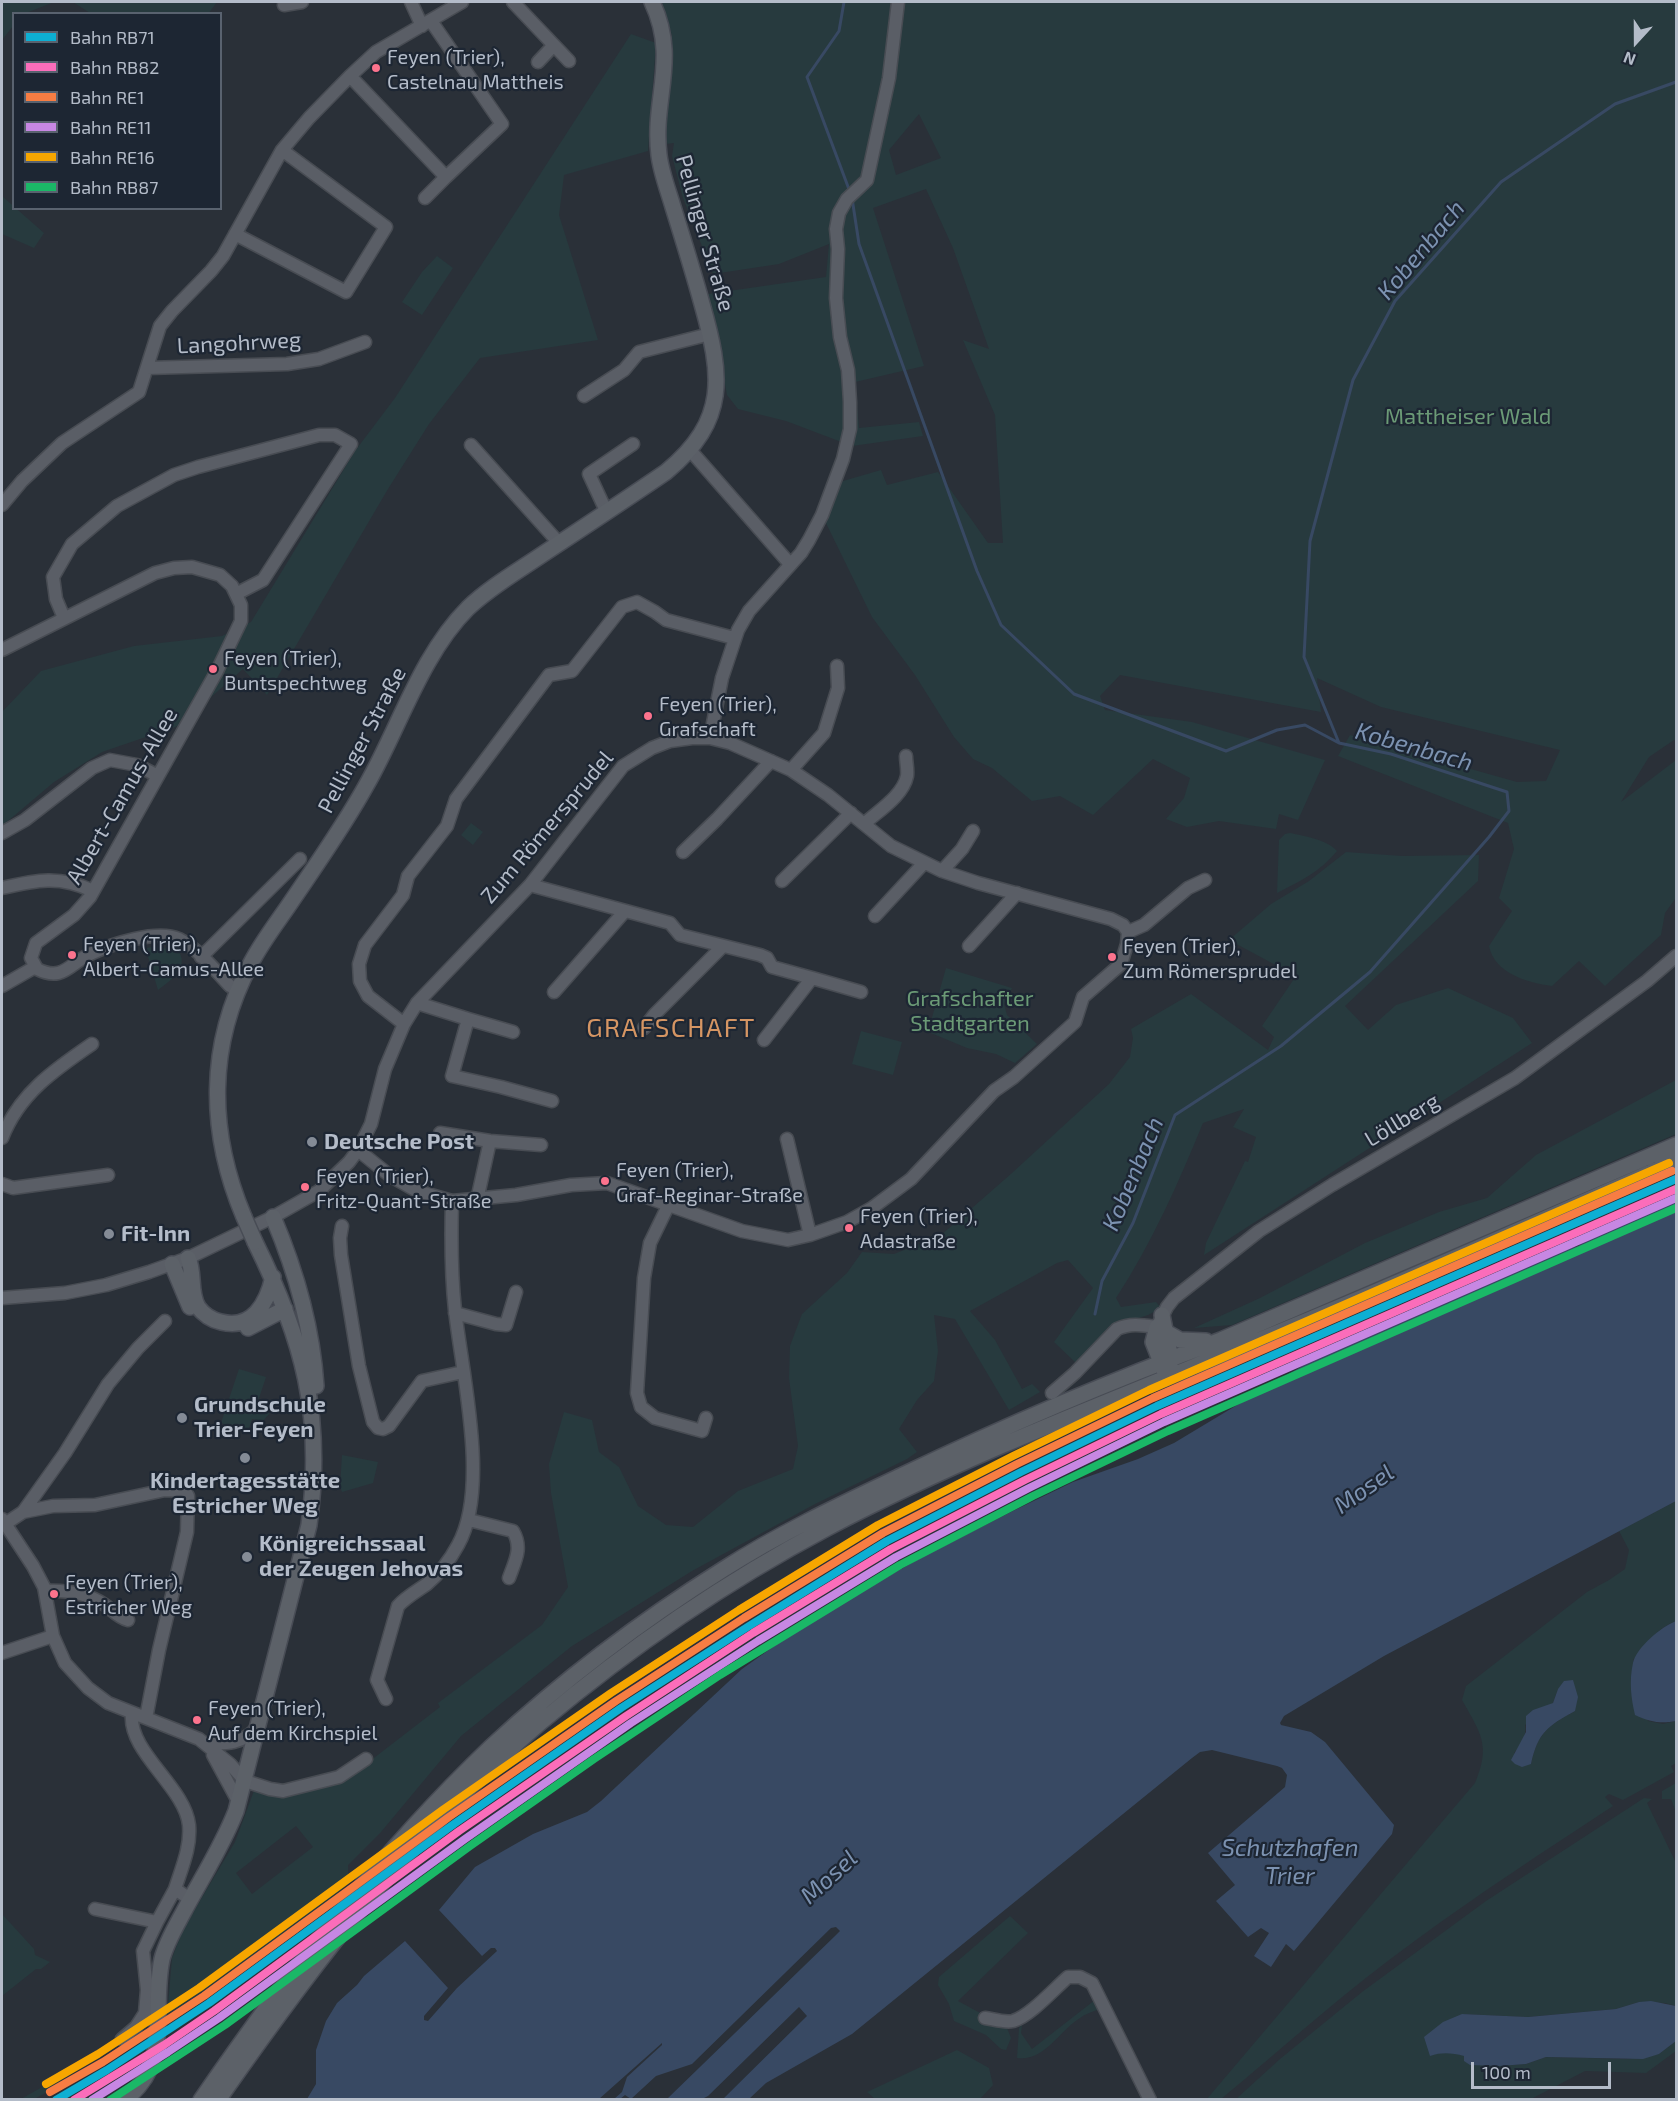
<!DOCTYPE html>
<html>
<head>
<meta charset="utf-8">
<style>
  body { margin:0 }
  #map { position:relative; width:1678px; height:2101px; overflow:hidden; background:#2a3038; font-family:"Exo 2",sans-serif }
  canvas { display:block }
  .frame { position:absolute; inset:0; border:3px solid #b4bcc9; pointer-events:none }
  .legend { position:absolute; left:12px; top:12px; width:210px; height:198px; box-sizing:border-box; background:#1d2633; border:2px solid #59626f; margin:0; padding:8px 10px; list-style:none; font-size:18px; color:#b4bcc9 }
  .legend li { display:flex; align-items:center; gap:12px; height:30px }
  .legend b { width:30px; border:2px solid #59626f }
  .north { position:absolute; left:1606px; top:12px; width:60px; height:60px; -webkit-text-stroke:4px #1d2633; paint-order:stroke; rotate:201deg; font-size:16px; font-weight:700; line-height:24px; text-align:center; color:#b4bcc9 }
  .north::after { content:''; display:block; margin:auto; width:21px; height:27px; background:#b4bcc9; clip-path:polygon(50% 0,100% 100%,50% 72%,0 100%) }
  .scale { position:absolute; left:1471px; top:2062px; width:140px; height:27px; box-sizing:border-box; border:3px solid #b4bcc9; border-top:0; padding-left:8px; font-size:18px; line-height:21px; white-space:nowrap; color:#b4bcc9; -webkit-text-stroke:4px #1d2633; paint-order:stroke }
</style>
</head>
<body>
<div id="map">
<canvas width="1678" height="2101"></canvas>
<div class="frame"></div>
<ul class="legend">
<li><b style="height:8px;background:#0dafd3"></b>Bahn RB71</li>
<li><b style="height:8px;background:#fb6dba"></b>Bahn RB82</li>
<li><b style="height:8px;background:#f77d43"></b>Bahn RE1</li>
<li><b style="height:8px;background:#c787e3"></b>Bahn RE11</li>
<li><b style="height:8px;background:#f7a600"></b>Bahn RE16</li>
<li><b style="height:8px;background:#1ab867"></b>Bahn RB87</li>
</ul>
<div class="north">N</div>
<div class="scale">100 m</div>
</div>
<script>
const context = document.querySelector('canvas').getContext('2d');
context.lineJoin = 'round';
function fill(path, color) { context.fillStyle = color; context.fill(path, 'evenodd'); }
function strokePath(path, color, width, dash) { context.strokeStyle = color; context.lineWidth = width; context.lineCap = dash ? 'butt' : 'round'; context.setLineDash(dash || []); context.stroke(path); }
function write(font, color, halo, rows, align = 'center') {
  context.font = font + ' "Exo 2",sans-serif'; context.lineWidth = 4.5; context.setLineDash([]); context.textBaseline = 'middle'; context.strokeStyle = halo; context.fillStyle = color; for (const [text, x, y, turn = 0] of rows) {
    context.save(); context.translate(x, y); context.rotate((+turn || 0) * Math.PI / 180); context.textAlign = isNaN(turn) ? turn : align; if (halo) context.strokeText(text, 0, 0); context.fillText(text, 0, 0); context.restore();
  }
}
fill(new Path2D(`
  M2,2H54L26,13L14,14L13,26L2,40Z
  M73,2H217L208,14L90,13Z
  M662,2H1676V741L1674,740L1649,757L1621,802L1676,760V899H1675L1665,913L1661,935L1605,986L1579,961L1552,986C1528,983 1494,973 1489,946L1512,911L1499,898L1514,849L1508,823L1338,756L1350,735L1517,782L1546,781L1560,750L1381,707L1317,678L1321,712L1120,675L1100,696L1105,710L1192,722L1325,760L1298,820L1279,814L1276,829L1219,821L1187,827L1166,819L1184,798L1190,778L1153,759L1093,815L1060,796L1032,801L992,768L973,759L954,737L915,675L872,617L822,515L843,481L881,470L887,485L938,472L988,543H1003L995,415L963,340L989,349L953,248L926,189L873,208L924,366L855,382L859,428L919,422L923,436L852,446L786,421L738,409L727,395L708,294L826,277L829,244L779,264L713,274L683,198L672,156L674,143L665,144L672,36ZM919,114L941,158L896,175L889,150Z
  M631,34L656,43L648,151L564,175L559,215L598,340L480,358L429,424L388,489L267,695L243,669L178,726L102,752L54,782L2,826V712L41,671L134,646L222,636L251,622L355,451L395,398Z
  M2,196L44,233L34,248L2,234Z
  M437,256L453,268L422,315L402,302L422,272Z
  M471,823L483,832L473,845L461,835Z
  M1290,833C1304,836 1328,840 1337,851C1321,871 1299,882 1277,893L1279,840L1285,834Z
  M1346,852L1402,856L1479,855L1478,881L1345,1006L1368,1030L1396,1005L1448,988L1513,1018L1532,1043L1204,1255L1206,1243L1245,1161L1248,1162L1256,1137L1233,1127L1244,1109L1203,1123C1178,1184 1152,1243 1116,1298L1121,1307L1156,1302L1161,1308L1148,1315L1114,1326L1076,1363L1054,1342L1093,1288L1068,1260L1057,1263L970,1311L995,1340L1022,1389L1032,1384L1040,1392L1009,1410L955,1319L934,1315L938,1351L934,1381L917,1400L899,1429L917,1452L907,1459L815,1504L692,1571L572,1646L461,1736L381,1832L348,1865V1883L315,1919L173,2021L167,2018L172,1958L183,1929L235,1842L255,1788L280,1795L370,1761L440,1707L438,1703L542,1625L568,1587L551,1493L549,1464L564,1412L592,1420L599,1452L619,1467L638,1506L666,1525L693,1527L738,1491L793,1469L798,1446L789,1378L790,1346L802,1314L847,1273L862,1252L894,1254L940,1236L1012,1173L1109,1084L1130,1057L1133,1038L1131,1029L1191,994L1268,1050L1274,1037L1262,1026L1296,976L1229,940L1271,904L1309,881ZM296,1826L313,1847L252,1894L236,1873Z
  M156,946L179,952C189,968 170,981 158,990L146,950L147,948Z
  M946,968L1012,988L1004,1004L1007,1015L1037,1044L1015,1063L996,1054L967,1048L931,1033V1021Z
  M861,1031L902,1042L893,1075L852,1064Z
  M1676,1080V1134L1232,1325L1194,1328L1260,1298L1365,1243L1439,1212L1487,1198L1536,1155Z
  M239,1369L266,1377L258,1401L267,1405L269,1414L263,1421L252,1419L248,1431L221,1423Z
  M342,1455L378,1462L373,1483L342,1492L340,1486Z
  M1676,1501V1621C1657,1628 1646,1644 1633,1660L1648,1721L1663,1724L1676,1721V1763L1671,1766L1674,1772L1623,1800L1609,1794L1605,1797L1613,1806C1546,1850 1480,1893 1416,1940C1348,1989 1285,2046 1221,2099L1206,2100L1475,1783C1491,1745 1481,1734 1462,1700L1466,1686L1587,1592L1609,1580L1625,1569L1629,1550L1619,1531ZM1558,1689L1575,1711C1548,1726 1538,1732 1531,1764L1514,1753C1521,1744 1527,1736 1525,1725L1553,1703Z
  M1676,1783V1812L1671,1799H1662V1791Z
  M1644,1798L1652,1799L1647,1803L1676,1863V2006L1665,2003L1639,2002L1616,2009L1528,2017L1462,2014L1440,2053H1452L1513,2065L1526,2064L1546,2057L1628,2059L1659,2054L1676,2041V2051L1646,2073L1585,2071L1531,2099L1235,2100L1280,2059L1362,1992L1486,1901Z
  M2,1914L34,1949L35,1955L50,1962L41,1969H36L2,1996Z
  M1010,1916L1028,1933L958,2001L982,2014L980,2021L1007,2028L1011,2038L1006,2050L1001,2049L986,2035L954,2021L949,2004L938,1985L939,1977Z
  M1095,2000L1099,2004L1097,2010C1092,2012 1085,2014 1080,2018C1059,2031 1044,2062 1017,2058L1019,2028L1022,2025L1021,2033L1032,2049Z
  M146,2027L145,2039L129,2050L34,2099L19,2100L53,2081H66L112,2053L138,2032Z
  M957,2050L989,2068L993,2085L980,2099H875L867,2092Z`), '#273a3e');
fill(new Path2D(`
  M1676,1201V1501L1384,1656L1284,1716L1280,1723L1281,1725L1311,1732L1325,1742L1394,1825L1392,1834L1294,1951L1286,1944L1271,1967L1254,1956L1269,1933L1261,1928L1248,1937L1216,1901L1235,1885L1208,1853L1285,1787L1287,1775L1282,1768L1277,1766L1212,1750L1200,1752L1192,1758L852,2034L766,2083L749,2099H723L807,2016L799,2007L708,2096L702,2099H667L836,1935L840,1931L836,1927L831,1928L692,2064L656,2076L631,2099L625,2095L620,2099H614L622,2092L627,2077L662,2045V2043L599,2099H307L316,2084V2050L326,2021L337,2003L357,1985L364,1976L405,1941L448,1988L424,2016V2020L428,2021L457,1988L497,1951L495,1948H491L482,1956L439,1910L475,1867L533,1834L587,1812L601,1801L742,1669L814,1618L926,1555L1015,1510L1073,1482L1138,1459L1174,1443L1312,1360L1555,1253L1578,1246L1595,1236Z
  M1676,1621V1721C1661,1724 1650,1722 1635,1715C1631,1698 1629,1681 1633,1663C1636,1648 1662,1626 1676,1621Z
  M1573,1680L1578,1697L1575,1711C1548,1726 1538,1732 1531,1764L1522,1767L1515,1764L1511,1760L1526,1732V1716L1533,1710L1553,1703L1558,1689L1564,1681Z
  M1651,2001L1676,2006V2041L1659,2054L1643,2059L1546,2057L1526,2064L1499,2066L1470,2065L1464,2061V2056C1452,2053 1442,2052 1430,2056L1424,2037L1443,2022L1462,2014L1528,2017L1616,2009L1639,2002Z`), '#384963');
strokePath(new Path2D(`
  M844,2L839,31L807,77L850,192
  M852,198L859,244L977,571L1001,625L1074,694L1226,751L1277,730L1305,725L1339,743
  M1095,1314L1102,1281L1133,1223L1175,1115L1281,1046L1370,972L1489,837L1509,811L1507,792L1391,754L1339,743L1304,657L1310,541L1353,380L1395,301L1501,182L1615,104L1676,82`), '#384963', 3);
const minor = new Path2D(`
  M411,2L422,26
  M513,2L569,61
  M284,5L302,2
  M538,62L554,45
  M350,76L446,177L502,124L431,21
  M425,198L446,177
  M235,234L346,292L386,227L282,150
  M147,368L287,364L319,359L365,342
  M584,396L624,370L639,352L710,334
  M471,445L559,543
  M690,450L790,564
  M2,505L22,481L62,443L139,392L160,326L172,311L211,271L223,256L282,150L309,118L350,76L376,52L462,2
  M607,513L589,474L633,444
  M64,618L56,599L53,577L72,544L117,506L174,475L198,467L319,435H335L351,444L263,580L236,594
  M2,650L155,573L174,568L192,567L220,575L232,586L241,605V621L217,671L90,897L74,915L36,943L31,958L37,969C63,982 69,964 90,954C112,944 157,929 179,939C197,948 216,971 230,986L238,990
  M710,738L722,678L738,630L749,611L801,553L809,540L822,515L843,459L850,429V402L848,370L840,337L836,298L838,249L836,229L839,213L847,199L867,180L889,78L898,2
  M791,770L824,733L838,688L837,666
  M864,824C878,811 903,796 907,776C908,770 906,762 906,756
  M2,833L25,820L92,768L110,760L137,765L158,776
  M683,852L717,819L771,761
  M942,871L962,849L973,831
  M782,881L851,813
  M530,885L670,923L680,935L760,955L767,958L772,967L812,978L764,1040
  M2,888C36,880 60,875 93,891
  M875,916L924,863
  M1128,932L1144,925L1188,888L1205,880
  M969,946L1017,893
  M201,957L300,859
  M812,978L861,992
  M2,986L35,967
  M554,992L625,911
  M417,1003L468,1019L452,1076L501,1087L552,1101
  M468,1019L513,1032
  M404,1024L368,996L360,981L359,964L365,945L403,895L408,876L447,826L456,799L549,675L572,671L622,607L637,602L655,612L666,620L734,638
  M644,1028L655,1014L723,946
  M440,1133L490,1141L541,1145
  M2,1138C19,1094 54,1070 92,1044
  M787,1139L810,1235
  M358,1150L389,1175L417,1191L452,1201L516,1195L571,1185L607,1183L742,1231L788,1240L810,1235L847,1222L872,1208L911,1179L994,1091L1014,1077L1075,1022L1083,997L1121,964L1127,944L1128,932
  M2,1184L13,1188L108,1175
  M477,1200L490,1141
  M668,1206L650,1243L644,1278L637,1393L641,1407L655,1418L702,1431L706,1418
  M342,1226L340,1238L341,1255L359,1366L373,1422L378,1428L383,1429L389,1426L422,1381L463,1372
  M2,1298L65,1293L106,1285L149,1272L188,1258L273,1217L319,1191L349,1162L358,1150L371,1124L385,1069L404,1024L417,1003L530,885L623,766L652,748L670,741L692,738H710L730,743L791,770L828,795L891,846L942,871L978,883L1111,919L1123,925L1128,932
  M455,1313L496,1324L506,1325L516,1292
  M1052,1393L1075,1373L1117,1329C1130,1323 1142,1325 1157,1327L1167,1307L1174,1298L1259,1231L1332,1185L1515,1078L1647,981L1676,956
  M23,1512L65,1453L108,1384L138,1348L165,1321
  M2,1519L33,1566L44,1587L53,1636L65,1663L88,1688L108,1703L199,1739L230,1764L245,1781L270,1789L283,1791L339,1777L366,1759
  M469,1520L513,1531C523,1548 515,1561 509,1578
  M5,1524L23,1512L53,1506L95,1505L165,1490L185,1491L188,1496L187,1532L159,1650L146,1718
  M45,1591C66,1590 87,1593 105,1605C113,1610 117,1617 128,1620
  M2,1653L53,1636
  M386,1699L377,1680L398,1606C406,1597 417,1591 427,1584C440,1573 450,1560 458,1545C490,1488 462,1374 455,1310C451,1274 451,1238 452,1201
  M132,1714C128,1752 185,1787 189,1825C191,1847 182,1867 175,1889L190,1899
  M206,1743C227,1744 242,1744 257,1728
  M213,1755L239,1803
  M95,1909L157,1922L175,1889
  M985,2018C993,2019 1004,2023 1013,2021C1030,2016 1054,1989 1068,1977H1080L1092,1983L1150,2100
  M122,2039L136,2027L145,2013L147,1990L143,1951L157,1922`);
const major = new Path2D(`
  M244,1217C208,1132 207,1045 251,963C262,942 276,924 289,905C316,865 344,826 367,784C399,728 421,655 468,608C490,587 518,571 543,554C584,527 625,500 666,472C729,420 722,375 702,304C693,271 683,239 673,207C668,190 661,172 659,155C652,99 679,59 652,2
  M273,1217C296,1271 312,1327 316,1386
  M188,1258C195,1273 189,1292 198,1307C203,1314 212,1320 221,1322C252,1330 267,1304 273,1277
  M172,1264L190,1307
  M1162,1315L1171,1359L1169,1368
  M248,1328L285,1309
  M1164,1370L1153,1342L1157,1327L1180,1340L1206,1341
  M124,2100C173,2064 151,2010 162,1959C166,1943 175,1928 183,1913C201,1879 222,1847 236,1811L309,1525C324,1416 303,1339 255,1242
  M201,2100C288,1974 380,1853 491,1747C562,1681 641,1621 724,1569C780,1533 842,1504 903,1475C1007,1425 1113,1380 1221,1340L1676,1145
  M218,2100C313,1964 414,1830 541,1722C629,1648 725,1582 827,1528C974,1451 1131,1393 1284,1330C1416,1276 1546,1218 1676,1161`);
strokePath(minor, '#484c53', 15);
strokePath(major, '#484c55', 18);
strokePath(minor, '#5a5e66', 12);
strokePath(major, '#5c6168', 15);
const majorBridge = new Path2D(`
  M244,1217L255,1242`);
strokePath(majorBridge, '#484c55', 18, []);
strokePath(majorBridge, '#5c6168', 15);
strokePath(new Path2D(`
  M56,2100L107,2070L209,2003L454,1824L621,1708L749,1626L887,1541L1021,1472L1157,1406L1676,1179`), '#0dafd3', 8);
strokePath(new Path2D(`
  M74,2100L164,2045L214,2011L459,1831L626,1716L753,1633L891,1549L1025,1480L1161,1414L1676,1189`), '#fb6dba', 8);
strokePath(new Path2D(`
  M50,2092L103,2062L204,1996L449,1817L616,1701L744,1618L883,1533L1017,1464L1153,1398L1672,1171`), '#f77d43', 8);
strokePath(new Path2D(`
  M92,2100L168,2052L219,2018L465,1839L631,1723L758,1641L896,1557L1029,1488L1164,1422L1676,1198`), '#c787e3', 8);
strokePath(new Path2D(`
  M46,2084L98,2054L199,1988L444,1809L611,1693L739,1610L878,1525L1013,1456L1149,1390L1669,1163`), '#f7a600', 8);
strokePath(new Path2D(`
  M110,2100L225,2025L470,1846L594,1759L720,1675L900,1565L1033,1496L1168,1431L1676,1208`), '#1ab867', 8);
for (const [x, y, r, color] of [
  [376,68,5,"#fc738d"],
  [213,669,5,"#fc738d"],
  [648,716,5,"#fc738d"],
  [72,955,5,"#fc738d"],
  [1112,957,5,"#fc738d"],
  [312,1142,6,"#848b96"],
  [605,1181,5,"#fc738d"],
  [305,1187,5,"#fc738d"],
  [849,1228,5,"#fc738d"],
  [109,1234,6,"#848b96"],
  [182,1418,6,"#848b96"],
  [245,1458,6,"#848b96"],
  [247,1557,6,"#848b96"],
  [54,1594,5,"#fc738d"],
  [197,1720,5,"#fc738d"]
]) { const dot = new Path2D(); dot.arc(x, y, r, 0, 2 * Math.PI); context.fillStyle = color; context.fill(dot); strokePath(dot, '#1d2633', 2); }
write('20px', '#b4bcc9', '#1d2633', [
  ["Feyen (Trier),",387,57],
  ["Castelnau Mattheis",387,82],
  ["Feyen (Trier),",224,658],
  ["Buntspechtweg",224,683],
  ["Feyen (Trier),",659,704],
  ["Grafschaft",659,729],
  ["Feyen (Trier),",83,944],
  ["Albert-Camus-Allee",83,969],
  ["Feyen (Trier),",1123,946],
  ["Zum Römersprudel",1123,971],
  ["Feyen (Trier),",616,1170],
  ["Graf-Reginar-Straße",616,1195],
  ["Feyen (Trier),",316,1176],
  ["Fritz-Quant-Straße",316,1201],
  ["Feyen (Trier),",860,1216],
  ["Adastraße",860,1241],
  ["Feyen (Trier),",65,1582],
  ["Estricher Weg",65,1607],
  ["Feyen (Trier),",208,1708],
  ["Auf dem Kirchspiel",208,1733]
], 'left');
write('22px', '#b4bcc9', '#1d2633', [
  ["Pellinger Straße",705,233,74],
  ["Langohrweg",239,343,-3],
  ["Pellinger Straße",362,740,-62],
  ["Albert-Camus-Allee",122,796,-60],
  ["Zum Römersprudel",547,827,-50],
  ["Löllberg",1402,1120,-31]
]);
write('22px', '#6b9a76', '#1d2633', [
  ["Mattheiser Wald",1468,417],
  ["Grafschafter",970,999],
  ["Stadtgarten",970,1024]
]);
write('bold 22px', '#b4bcc9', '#1d2633', [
  ["Deutsche Post",324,1142],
  ["Fit-Inn",121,1234],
  ["Grundschule",194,1405],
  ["Trier-Feyen",194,1430],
  ["Kindertagesstätte",245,1481,"center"],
  ["Estricher Weg",245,1506,"center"],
  ["Königreichssaal",259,1544],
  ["der Zeugen Jehovas",259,1569]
], 'left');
write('italic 24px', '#7c92b1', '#1d2633', [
  ["Kobenbach",1421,250,-50],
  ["Kobenbach",1414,747,16],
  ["Kobenbach",1133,1174,-67],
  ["Mosel",1364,1489,-35],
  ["Schutzhafen",1290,1848],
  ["Trier",1290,1876],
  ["Mosel",829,1877,-42]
]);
context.letterSpacing = '1.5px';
write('26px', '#d59563', '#1d2633', [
  ["GRAFSCHAFT",671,1028]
]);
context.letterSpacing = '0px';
</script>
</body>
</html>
